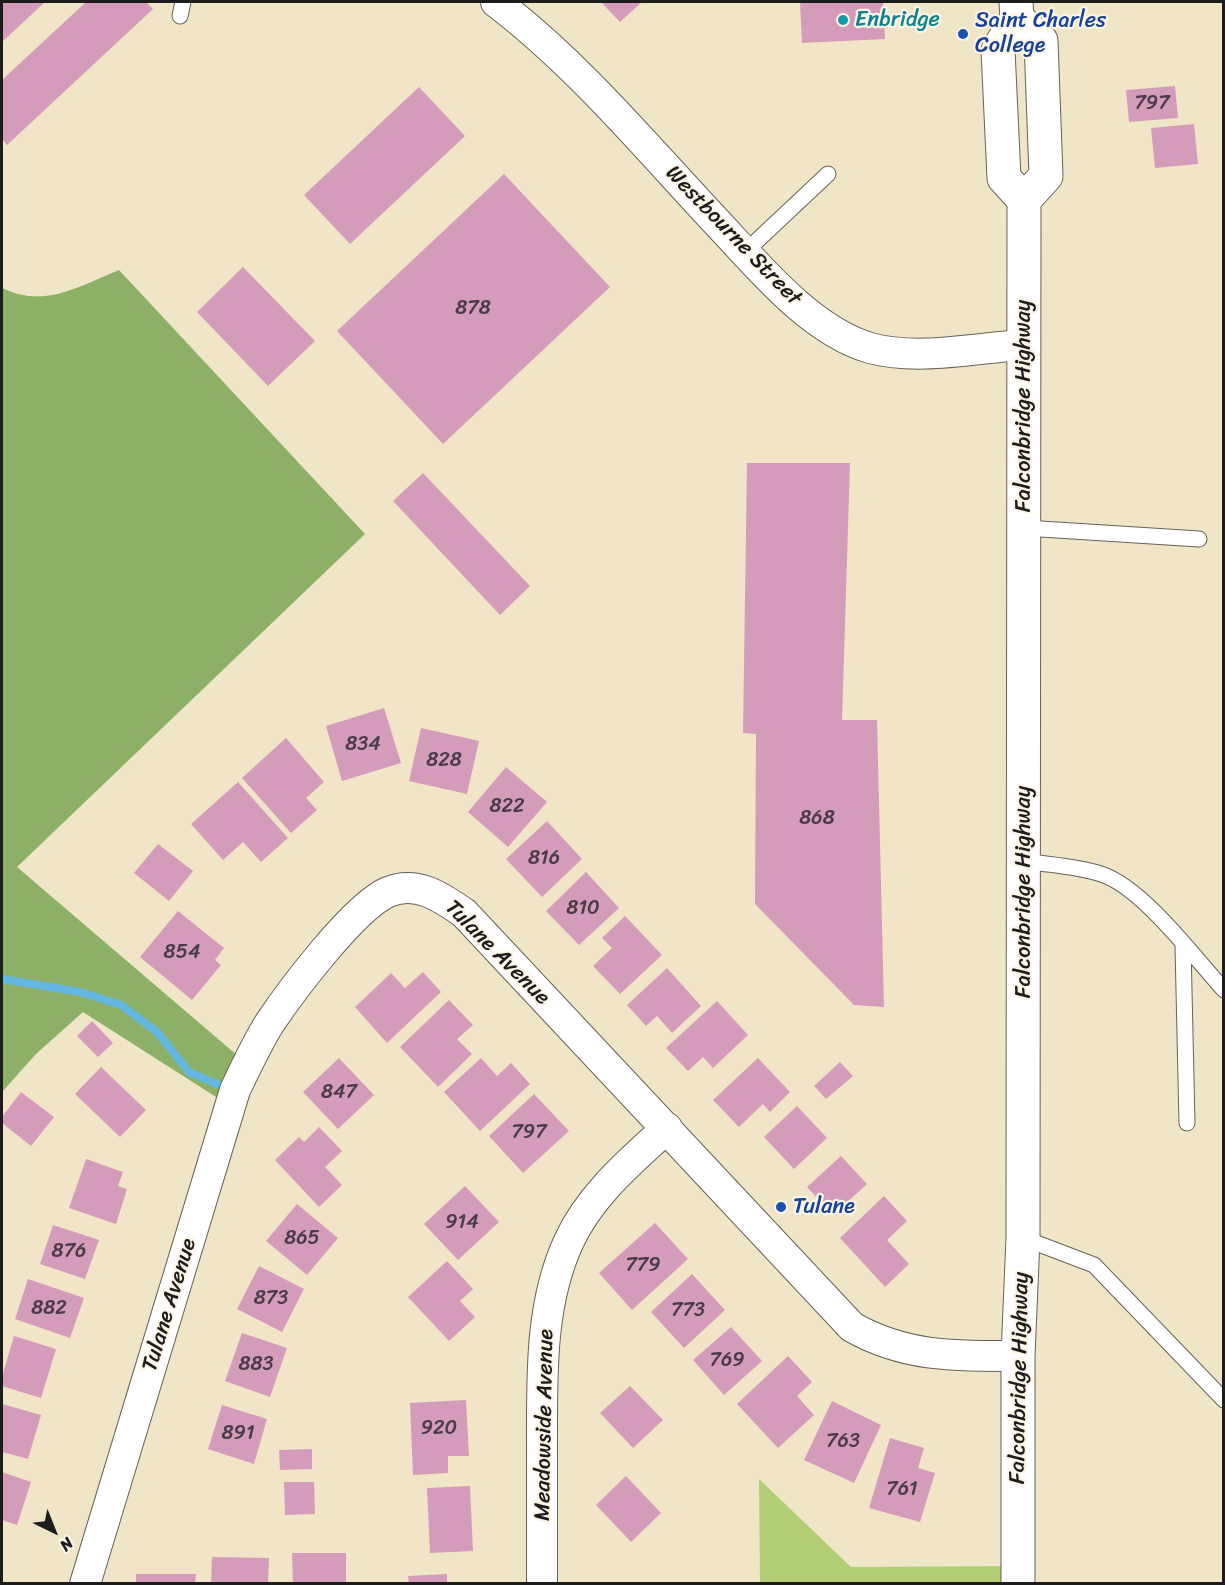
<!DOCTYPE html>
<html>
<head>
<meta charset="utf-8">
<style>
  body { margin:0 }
  #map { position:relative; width:1225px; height:1585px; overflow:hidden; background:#f1e5c7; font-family:Sriracha,sans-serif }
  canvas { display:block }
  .frame { position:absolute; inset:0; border:3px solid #1c1c1c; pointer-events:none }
  .north { position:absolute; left:24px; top:1501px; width:60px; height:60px; -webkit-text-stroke:4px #fcf5e5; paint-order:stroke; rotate:137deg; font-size:16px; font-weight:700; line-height:24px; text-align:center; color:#1c1c1c }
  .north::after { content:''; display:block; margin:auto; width:21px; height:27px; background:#1c1c1c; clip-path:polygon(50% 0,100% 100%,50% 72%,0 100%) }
</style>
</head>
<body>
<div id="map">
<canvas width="1225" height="1585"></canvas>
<div class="frame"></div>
<div class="north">N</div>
</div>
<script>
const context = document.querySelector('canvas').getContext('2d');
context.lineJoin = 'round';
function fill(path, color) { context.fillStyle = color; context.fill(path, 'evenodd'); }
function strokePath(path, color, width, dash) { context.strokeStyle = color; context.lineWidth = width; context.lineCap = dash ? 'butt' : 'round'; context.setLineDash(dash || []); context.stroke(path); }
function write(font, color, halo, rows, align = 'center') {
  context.font = font + ' Sriracha,sans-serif'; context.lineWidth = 4.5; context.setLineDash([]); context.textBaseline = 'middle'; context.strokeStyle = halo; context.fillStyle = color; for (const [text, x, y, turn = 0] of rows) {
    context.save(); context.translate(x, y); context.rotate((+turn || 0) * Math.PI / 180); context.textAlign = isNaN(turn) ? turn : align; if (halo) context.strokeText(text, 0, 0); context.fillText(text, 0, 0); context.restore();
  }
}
fill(new Path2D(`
  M759,1479L851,1567L1020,1566V1583H760Z`), '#b1ce74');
fill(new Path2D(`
  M119,270L365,534L17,867L245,1062L227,1104L83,1012L36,1054L2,1092V288C45,309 79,286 119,270Z`), '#8cb166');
strokePath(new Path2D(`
  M2,979L80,992L121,1005L157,1032L189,1072L217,1084`), '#64b7e0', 8);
fill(new Path2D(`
  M2,2H45L2,42Z
  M86,2H146L153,9L7,145L2,139V80Z
  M601,2H642L620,22Z
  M800,2H883L885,39L802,43Z
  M1175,86L1178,118L1129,122L1126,90Z
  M419,87L465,136L350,244L304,195Z
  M1194,124L1198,164L1155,168L1151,128Z
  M504,174L610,287L443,444L337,331Z
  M243,267L315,341L268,386L197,312Z
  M747,463H850L842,720H877L884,1007L854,1005L755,904L756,734L743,733Z
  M423,473L530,586L500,615L393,501Z
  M384,708L401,763L342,781L326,726Z
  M421,728L479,741L467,794L409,781Z
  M286,738L324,782L306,798L317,810L291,833L242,778Z
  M506,767L547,802L508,847L468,812Z
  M238,782L288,838L261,862L243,842L223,860L191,824Z
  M547,821L582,859L542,897L506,859Z
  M158,844L193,871L169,901L134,873Z
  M586,872L619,908L579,945L546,911Z
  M178,911L224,948L215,960L221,965L192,1000L140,957Z
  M625,916L662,955L620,994L593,966L612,948L602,938Z
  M667,968L701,1006L672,1033L657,1016L646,1026L627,1005Z
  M423,972L441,992L387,1043L355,1007L391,973L405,988Z
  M449,1000L473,1025L457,1039L472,1054L438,1087L400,1047Z
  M717,1001L748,1035L713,1068L703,1057L688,1071L666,1048Z
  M92,1021L113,1043L98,1057L77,1036Z
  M339,1058L374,1095L338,1129L303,1092Z
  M481,1058L497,1076L511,1063L530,1084L480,1131L444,1092Z
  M758,1058L790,1092L770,1112L763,1104L739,1127L713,1100Z
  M840,1062L853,1076L826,1099L814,1086Z
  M101,1067L146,1110L120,1137L75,1094Z
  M21,1092L54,1117L31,1146L2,1123V1117Z
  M534,1094L569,1131L523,1173L489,1136Z
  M797,1106L827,1138L794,1169L764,1137Z
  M319,1127L342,1151L325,1167L342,1185L319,1207L275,1160L299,1137L304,1142Z
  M841,1156L867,1184L833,1215L807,1187Z
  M86,1159L123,1172L118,1186L127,1189L116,1224L69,1208Z
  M465,1186L499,1222L458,1260L424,1224Z
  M884,1196L907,1221L887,1240L909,1264L885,1287L840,1238Z
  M297,1204L338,1238L307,1275L266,1241Z
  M655,1223L688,1259L632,1310L599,1273Z
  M53,1225L99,1240L85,1279L40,1264Z
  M447,1261L473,1289L460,1301L475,1317L449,1341L408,1297Z
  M259,1266L304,1289L282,1332L237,1309Z
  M692,1274L725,1310L684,1348L651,1312Z
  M28,1279L84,1298L70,1338L15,1319Z
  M731,1327L762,1361L724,1395L693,1360Z
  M242,1333L287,1348L270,1397L225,1381Z
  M14,1336L56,1349L41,1398L2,1386V1377Z
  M788,1356L812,1382L797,1396L814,1415L778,1448L737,1404Z
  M630,1386L663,1420L633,1448L600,1413Z
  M466,1400L469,1456H448V1473L413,1475L410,1403Z
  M832,1401L881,1425L854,1483L804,1460Z
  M2,1404L41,1415L28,1459L2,1452Z
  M222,1405L267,1419L254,1464L208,1449Z
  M890,1438L924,1448L918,1468L935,1473L920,1522L869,1508Z
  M312,1449V1469L280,1470L279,1450Z
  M2,1472L31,1482L17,1525L2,1520Z
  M626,1476L661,1513L631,1542L596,1505Z
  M284,1482H314L315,1514L285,1515Z
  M470,1486L473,1551L430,1553L427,1488Z
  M292,1553H346V1584H293Z
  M212,1557L269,1558L268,1584H211Z
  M136,1574H196L195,1584H136Z
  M447,1574V1584H409L408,1576Z`), '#d59bba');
const lane = new Path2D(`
  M180,16L183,2
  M745,252L828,174
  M1025,528L1199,539
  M1024,861C1049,865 1077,866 1101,874C1142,887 1194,957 1224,990
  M1183,946L1187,1123
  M1023,1238L1094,1265L1224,1400`);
const street = new Path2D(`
  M496,2C576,63 642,142 711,216C754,261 808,330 870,348C918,361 974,348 1023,345
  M85,1584L235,1090C246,1067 256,1045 269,1024C291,991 354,907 388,892C417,880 441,897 464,913L852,1327C907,1358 958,1356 1018,1356
  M542,1584C542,1536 542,1489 542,1442C542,1375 540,1303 569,1241C590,1195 631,1161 667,1128`);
const primary = new Path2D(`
  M1016,2L1017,18L998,50L1004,178L1024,200L1023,1238L1018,1356V1584
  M1017,18L1041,41L1046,176L1024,200`);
strokePath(lane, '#676258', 17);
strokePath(street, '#676258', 32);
strokePath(primary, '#676258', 35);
strokePath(lane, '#fff', 15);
strokePath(street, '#fff', 30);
strokePath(primary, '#fff', 33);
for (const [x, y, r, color] of [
  [843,20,6,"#0f9aa8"],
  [963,34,6,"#1a4fb4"],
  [781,1207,6,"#1a4fb4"]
]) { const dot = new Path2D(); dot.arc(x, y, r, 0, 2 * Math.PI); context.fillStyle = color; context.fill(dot); strokePath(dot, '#fcf5e5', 2); }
write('20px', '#4a3c44', null, [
  ["797",1152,104],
  ["878",473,309],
  ["834",363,745],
  ["828",444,761],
  ["822",507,807],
  ["868",817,819],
  ["816",544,859],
  ["810",583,909],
  ["854",182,953],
  ["847",339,1093],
  ["797",529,1133],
  ["914",462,1223],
  ["865",302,1239],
  ["876",69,1252],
  ["779",643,1266],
  ["873",271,1299],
  ["882",49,1309],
  ["773",688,1311],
  ["769",727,1361],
  ["883",256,1365],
  ["920",439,1429],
  ["891",238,1434],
  ["763",843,1442],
  ["761",902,1490]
]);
write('22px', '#0d838f', '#fcf5e5', [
  ["Enbridge",855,20]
], 'left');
write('22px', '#164399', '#fcf5e5', [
  ["Saint Charles",975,21],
  ["College",975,46],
  ["Tulane",793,1207]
], 'left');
write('22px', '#1c1c1c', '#fcf5e5', [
  ["Westbourne Street",733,236,46],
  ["Falconbridge Highway",1024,406,-90],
  ["Falconbridge Highway",1024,892,-90],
  ["Tulane Avenue",497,953,45],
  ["Tulane Avenue",170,1305,-73],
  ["Falconbridge Highway",1020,1378,-89],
  ["Meadowside Avenue",545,1425,-89]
]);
</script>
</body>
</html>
